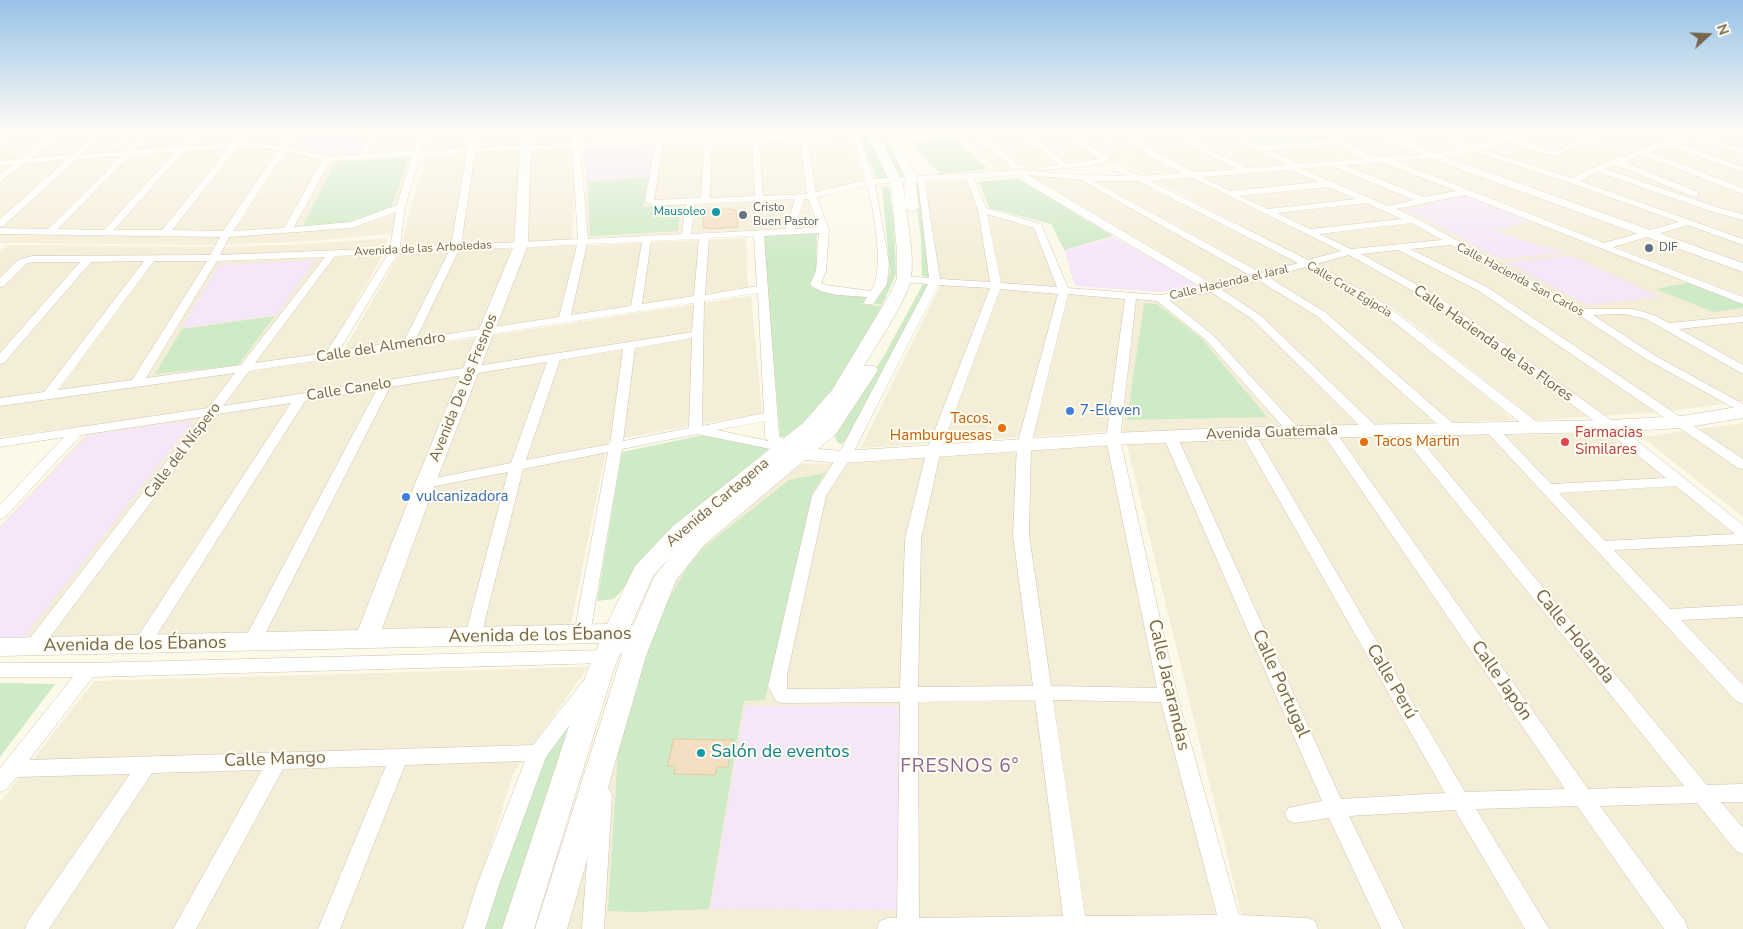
<!DOCTYPE html>
<html>
<head>
<meta charset="utf-8">
<style>
  body { margin:0 }
  #map { position:relative; width:1743px; height:929px; overflow:hidden; background:#fcf9e9; font-family:"Nunito Sans",sans-serif }
  canvas { display:block }
  .north { position:absolute; left:1683px; top:10px; width:50px; height:50px; -webkit-text-stroke:4px #fffcf0; paint-order:stroke; rotate:70deg; font-size:14px; font-weight:700; line-height:20px; text-align:center; color:#77654c }
  .north::after { content:''; display:block; margin:auto; width:18px; height:22px; background:#77654c; clip-path:polygon(50% 0,100% 100%,50% 72%,0 100%) }
</style>
</head>
<body>
<div id="map">
<canvas width="1743" height="929"></canvas>
<div class="north">N</div>
</div>
<script>
const context = document.querySelector('canvas').getContext('2d');
context.lineJoin = 'round';
function fill(path, color) { context.fillStyle = color; context.fill(path, 'evenodd'); }
function strokePath(path, color, width, dash) { context.strokeStyle = color; context.lineWidth = width; context.lineCap = dash ? 'butt' : 'round'; context.setLineDash(dash || []); context.stroke(path); }
function write(font, color, halo, rows, align = 'center') {
  context.font = font + ' "Nunito Sans",sans-serif'; context.lineWidth = 4; context.setLineDash([]); context.textBaseline = 'middle'; context.strokeStyle = halo; context.fillStyle = color; for (const [text, x, y, turn = 0] of rows) {
    context.save(); context.translate(x, y); context.rotate((+turn || 0) * Math.PI / 180); context.textAlign = isNaN(turn) ? turn : align; if (halo) context.strokeText(text, 0, 0); context.fillText(text, 0, 0); context.restore();
  }
}
fill(new Path2D(`
  M0,130H133L27,234L135,130H426L393,234L310,241L222,245L0,243Z
  M436,130H638L635,139L579,143L571,246L746,238L748,287L344,350L400,253L410,208Z
  M644,130H847L864,180L861,184L810,202L813,227L588,238L584,144L641,141Z
  M948,130H1094L1130,157L1162,174L1146,175L1121,163L1051,169H1019L997,171L972,146Z
  M1097,130H1375L1386,138L1421,153L1166,174L1131,157Z
  M1390,130H1743V296L1399,162L1453,157L1500,145L1488,141L1433,153L1402,139Z
  M1383,161L1743,302V401L1663,412L1536,420L1389,305L1156,181Z
  M1030,176L1143,181L1311,268L1377,306L1514,420L1122,436L1136,299L1187,297L1211,291L1027,177Z
  M966,180L977,208L1037,226L1059,293L1130,299L1112,431L861,448L941,284L926,183Z
  M388,238L384,253L323,361L751,296L762,413L608,441L570,629L0,642V526L95,425L0,437V251L7,245L212,247L289,245Z
  M1743,423V517L1642,437Z
  M1613,434L1743,535V929H1247L1240,908L1127,445L1293,436Z
  M1109,446L1146,635L1220,929H546L664,581L787,464L858,463Z
  M588,667L513,774L465,929H0V802L94,681Z`), '#f4edd8');
fill(new Path2D(`
  M307,130H371L359,155L330,154L297,146Z
  M655,145L649,176L588,181L586,148Z
  M1466,195L1531,220L1497,230L1508,236L1566,253L1500,259L1428,220L1404,211Z
  M1114,237L1200,287L1160,292L1075,286L1064,250Z
  M1571,256L1660,297L1587,305L1506,262Z
  M316,260L276,315L182,328L219,265Z
  M194,420L24,637L0,638V527L89,435Z
  M745,706H898L900,910L710,909Z`), '#f6e6f9');
fill(new Path2D(`
  M857,130H867L890,179H877Z
  M875,130H884L906,179H901Z
  M1234,130H1316L1329,139L1259,145Z
  M954,138L988,169L940,174L910,142Z
  M409,157L391,208L350,223L303,226L335,162Z
  M649,177L643,207L680,206L678,231L590,236L588,182Z
  M1017,178L1113,236L1064,250L1051,224L989,208L979,182Z
  M914,184H919L931,272L929,277L922,276L921,239Z
  M882,187H889L894,223L896,274L882,305L874,304L887,283L890,272Z
  M817,233L816,270L811,287L867,297L863,304L882,306L843,376L812,416L790,437H780L763,236Z
  M1688,283L1743,304V308L1714,312L1655,289Z
  M923,284L931,285L853,430L842,444L838,443L834,434L885,354Z
  M1144,303L1157,304L1201,338L1267,417L1127,420Z
  M275,316L238,365L155,374L182,329Z
  M703,435L770,448L690,515L614,599L597,601L622,452Z
  M825,473L812,494L765,700L744,701L709,909L637,912L608,911L618,752L657,620L686,569L703,548L789,480Z
  M0,683L55,684L0,757Z
  M585,698L509,929H480L546,752Z`), '#ceeac7');
const building = new Path2D(`
  M731,209L736,210L738,227L709,229L703,227V210Z
  M674,739L733,740L728,767H717L715,775L674,774L675,766H668Z`);
fill(building, '#f2dfc1');
strokePath(building, '#e4c9a2', 1);
const street = new Path2D(`
  M12,130H21L0,144V138Z
  M56,130H65L31,158L72,155L100,130H108L82,154L126,151L147,130H155L135,150L180,147L195,130H203L189,146L233,143L243,130H251L241,142L281,146L291,130H299L287,147L327,157L360,155L370,130H378L368,154L413,151L419,130H427L421,151L467,148L470,130H478L475,147L572,144L571,130H579L580,143L656,140L658,130H666L664,140L705,139V130H713L712,138L752,137V130H758L759,136L799,135L798,130H806V135L850,133L847,130H855L860,135L873,179L1021,170L1082,175L1128,176L1113,169L1112,167L1116,165L1141,176L1183,173L1153,158L1114,130H1123L1159,154L1194,172L1237,169L1205,154L1168,130H1177L1211,150L1248,168L1289,165L1255,150L1224,130H1233L1259,146L1330,140L1318,130H1327L1340,140L1375,158L1433,154L1464,148L1433,130H1442L1473,146L1500,138L1482,130H1493L1507,135L1524,130H1536L1515,138L1544,149L1554,151L1609,130H1620L1555,155L1539,153L1507,141L1480,149L1572,178L1594,167L1689,132L1708,130L1700,134L1743,150V155L1692,137L1676,143L1743,167V172L1669,146L1650,152L1743,188V194L1642,155L1624,162L1698,192V196H1692L1616,165L1605,169L1719,208L1743,214V220L1713,212L1598,172L1580,181L1743,239V245L1688,225L1613,247L1743,297V304L1465,195L1396,209L1416,218L1583,309H1633L1654,315L1669,323L1743,316V322L1679,329L1743,365V374L1646,319L1624,314L1593,315L1654,355L1743,404V413L1646,359L1577,314L1451,245L1410,249L1487,287L1743,459V469L1738,468L1479,291L1398,250L1361,254L1439,297L1615,423L1743,525V544L1614,550L1670,609L1743,605V617L1681,620L1743,685V704L1737,702L1483,428L1485,425H1495L1551,484L1666,478L1605,429L1431,301L1349,255L1316,264L1383,303L1541,425L1543,428L1541,431H1531L1375,307L1306,267L1268,277L1325,312L1456,426L1458,429L1456,432H1446L1317,316L1258,280L1222,290L1260,315L1377,427L1379,430L1377,433H1367L1252,319L1211,292L1169,300L1213,335L1302,432L1295,436L1290,435L1205,339L1157,301L1136,299L1120,439L1177,695L1239,915L1307,918L1315,921L1318,929H877L880,921L888,918H897L900,702L782,703L776,701L768,686L812,496L837,457L928,284L904,282L899,279L904,276L929,278L918,181L875,184L889,263L887,284L873,304H865L864,302L867,297C850,295 822,297 810,284L816,271L819,233L764,236L779,436L792,448L785,452L697,434L622,449L590,634L588,638L582,640L576,638L574,634L608,452L523,469L481,636L479,640L473,642L467,640L465,636L508,472L425,488L420,487L418,484L420,481L425,480L511,463L547,362L390,387L261,642L258,647L252,648L246,647L243,642L377,389L305,401L148,649L142,650L136,649L133,644L136,639L291,403L217,414L39,652L33,653L27,652L24,647L27,642L201,417L81,435L5,517L0,519V505L64,437L0,447V439L208,408L235,373L0,406V398L44,392L144,261L91,262L4,363L0,364V353L80,262H33L26,264L4,286L0,287V278L18,260L32,256L210,255L220,237L0,234V228L48,229L121,156L76,160L3,226L0,227V219L66,160L24,164L0,182V175L13,164L0,165V161L20,159ZM853,137L865,180L816,192L807,139ZM800,139L807,194L763,196L759,141ZM752,141L755,196L710,198L712,143ZM704,143L701,198L654,200L663,145ZM1336,144L1365,159L1299,164L1268,150ZM655,145L645,201L654,206L686,204L682,234L588,239L580,148ZM246,146L278,150L223,231L172,230L238,147ZM229,148L162,230H114L184,151ZM572,148L578,239L461,245L475,152ZM285,151L322,160L284,228L233,231ZM1472,151L1570,183L1679,222L1604,243L1395,161L1433,158ZM175,152L104,230L58,229L130,155ZM467,153L451,245L400,247L405,207L420,156ZM412,156L397,205L351,222L294,227L330,161ZM1384,162V163L1456,191L1424,197L1345,165ZM1334,166V167L1414,200L1388,206L1302,169ZM1290,170L1319,182L1230,191L1202,177ZM1019,175L1024,182L1203,288L1160,295L1068,288L1041,224L986,208L974,178ZM1028,175L1081,180L1251,276L1214,285ZM1191,177L1341,251L1308,260L1150,181ZM966,178L978,210L990,282L940,279L925,183L923,181ZM1093,181H1138L1298,263L1261,273ZM867,185C874,208 885,272 871,291L825,285L821,283L826,271L829,230L817,197ZM1328,187L1356,199L1268,209L1239,196ZM795,199L786,229L691,234L695,204ZM804,199H809L818,227L795,229ZM1366,203L1402,219L1310,229L1277,213ZM396,212L390,248L220,255L229,237L352,228ZM987,214L1034,228L1057,287L1001,283ZM1412,223L1442,240L1351,249L1319,234ZM754,236L757,286L705,295L709,238ZM699,239L694,296L642,304L651,241ZM642,242L631,306L571,315L587,244ZM577,245L559,317L416,339L459,250ZM449,251L404,341L339,351L398,253ZM388,254L326,353L255,363L335,256ZM325,257L241,365L146,378L217,261ZM154,261H207L132,380L58,390ZM938,285L990,288L927,450L905,539L900,688L787,689V675L826,496L851,457ZM1000,289L1058,294L1017,445L1013,535L1033,686L918,687L921,539L941,450ZM758,293L764,413L702,426L704,301ZM1068,294L1125,299L1106,439L1157,688L1051,686L1029,535L1031,445ZM694,303L692,332L223,406L249,371ZM692,338L689,428L623,441L635,348ZM623,349L610,444L526,460L560,360ZM765,421V437L768,441L717,430ZM1676,486L1735,534L1605,541L1559,493ZM1035,700L1063,916L919,918L918,702ZM1053,700L1161,702L1217,915L1085,916Z
  M965,130H974L1018,164L1029,167L1025,169L1010,168V165Z
  M1013,130C1034,130 1051,151 1066,164L1100,159L1058,130H1067L1110,159L1099,165L1046,170V166L1058,165L1035,145Z
  M1723,130L1743,133V137L1724,132Z
  M1405,426L1410,427L1707,785L1743,784V802H1721L1743,828V854L1736,851L1697,803L1600,806L1685,921L1688,929H1664L1577,806L1476,809L1549,929H1525L1455,810L1349,816L1404,929H1381L1329,818L1295,823L1288,820L1285,814L1288,808L1322,801L1163,436L1165,433L1170,432L1177,436L1341,799L1445,793L1241,433L1243,430L1248,429L1255,433L1465,792L1565,789L1321,431L1323,428H1333L1588,789L1684,786L1400,433L1398,430Z
  M640,629L646,631L648,635L646,639L606,663L93,677L29,760L533,745L583,681L589,679L595,681L598,686L595,691L546,757L499,885L485,929H463L477,885L525,761L405,765L340,929H318L386,766L283,769L196,929H173L262,770L152,773L49,929H25L28,921L130,774L16,777L7,789L0,792V768L73,677H0V663H88L603,650Z
  M602,786L609,789L612,795L604,929H582L592,795L595,789Z`);
const secondary = new Path2D(`
  M521,130H531L528,245L435,484L382,629L607,624L635,566L673,526L803,423L832,390L890,294L897,279V252L891,185L865,130H876L880,135L903,185L905,199L904,184L906,180L883,130H893L918,180L916,184L919,208L912,212L906,209C909,231 914,256 911,278C909,297 875,347 864,366H875L878,370L836,434L818,449L844,451L1113,433L1248,427L1610,420L1682,416L1743,406V418L1682,428L1610,432L1248,439L1113,445L844,463L805,460L705,544L676,580L646,656L567,929H535L626,642H624L613,672L534,929H502L587,672L599,643L0,656V638L358,630L415,484L514,245ZM671,556L654,577L633,626L631,625L653,576Z
  M1376,130H1389L1437,154L1743,263V272L1429,158L1388,139Z`);
strokePath(street, '#cfc4ae', 1);
strokePath(secondary, '#d1c5ac', 1);
fill(street, '#fff');
fill(secondary, '#fff');
const sky = context.createLinearGradient(0, 0, 0, 260);
sky.addColorStop(0, '#97c2e7');
sky.addColorStop(0.5, '#fefcf5');
sky.addColorStop(1, '#fefcf500');
context.fillStyle = sky;
context.fillRect(0, 0, 1743, 260);
for (const [x, y, r, color] of [
  [716,212,5,"#0f9aa8"],
  [743,215,5,"#6b7280"],
  [1649,248,5,"#5c6f8a"],
  [1070,411,5,"#3f7fe0"],
  [1002,428,5,"#e8710a"],
  [1364,442,5,"#e8710a"],
  [1565,442,5,"#e0444e"],
  [406,497,5,"#3f7fe0"],
  [701,753,5,"#0f9aa8"]
]) { const dot = new Path2D(); dot.arc(x, y, r, 0, 2 * Math.PI); context.fillStyle = color; context.fill(dot); strokePath(dot, '#fffcf0', 2); }
write('12px', '#5b616d', '#fffcf0', [
  ["Cristo",753,208],
  ["Buen Pastor",753,222]
], 'left');
write('12px', '#0d838f', '#fffcf0', [
  ["Mausoleo",706,212]
], 'right');
write('12px', '#4e5e75', '#fffcf0', [
  ["DIF",1659,248]
], 'left');
write('12px', '#77654c', '#fffcf0', [
  ["Avenida de las Arboledas",423,249,-3],
  ["Calle Hacienda San Carlos",1520,280,28],
  ["Calle Hacienda el Jaral",1229,283,-13],
  ["Calle Cruz Egipcia",1349,290,31]
]);
write('15px', '#77654c', '#fffcf0', [
  ["Calle Hacienda de las Flores",1493,344,35],
  ["Calle del Almendro",381,348,-9],
  ["Avenida De los Fresnos",464,388,-68],
  ["Calle Canelo",349,390,-9],
  ["Avenida Guatemala",1272,433,-2],
  ["Calle del Níspero",183,451,-53],
  ["Avenida Cartagena",718,503,-40]
]);
write('15px', '#366cbe', '#fffcf0', [
  ["7-Eleven",1080,411],
  ["vulcanizadora",416,497]
], 'left');
write('15px', '#c56008', '#fffcf0', [
  ["Tacos,",992,419],
  ["Hamburguesas",992,436],
  ["Tacos Martin",1374,442,"left"]
], 'right');
write('15px', '#be3a42', '#fffcf0', [
  ["Farmacias",1575,433],
  ["Similares",1575,450]
], 'left');
write('18px', '#77654c', '#fffcf0', [
  ["Avenida de los Ébanos",540,636,-1],
  ["Calle Holanda",1574,637,51],
  ["Avenida de los Ébanos",135,645,-1],
  ["Calle Japón",1501,681,55],
  ["Calle Perú",1391,682,60],
  ["Calle Portugal",1280,684,66],
  ["Calle Jacarandas",1168,685,77],
  ["Calle Mango",275,760,-2]
]);
write('18px', '#0d838f', '#fffcf0', [
  ["Salón de eventos",711,753]
], 'left');
context.letterSpacing = '1px';
write('19px', '#8d6593', '#fffcf0', [
  ["FRESNOS 6°",960,767]
]);
context.letterSpacing = '0px';
</script>
</body>
</html>
